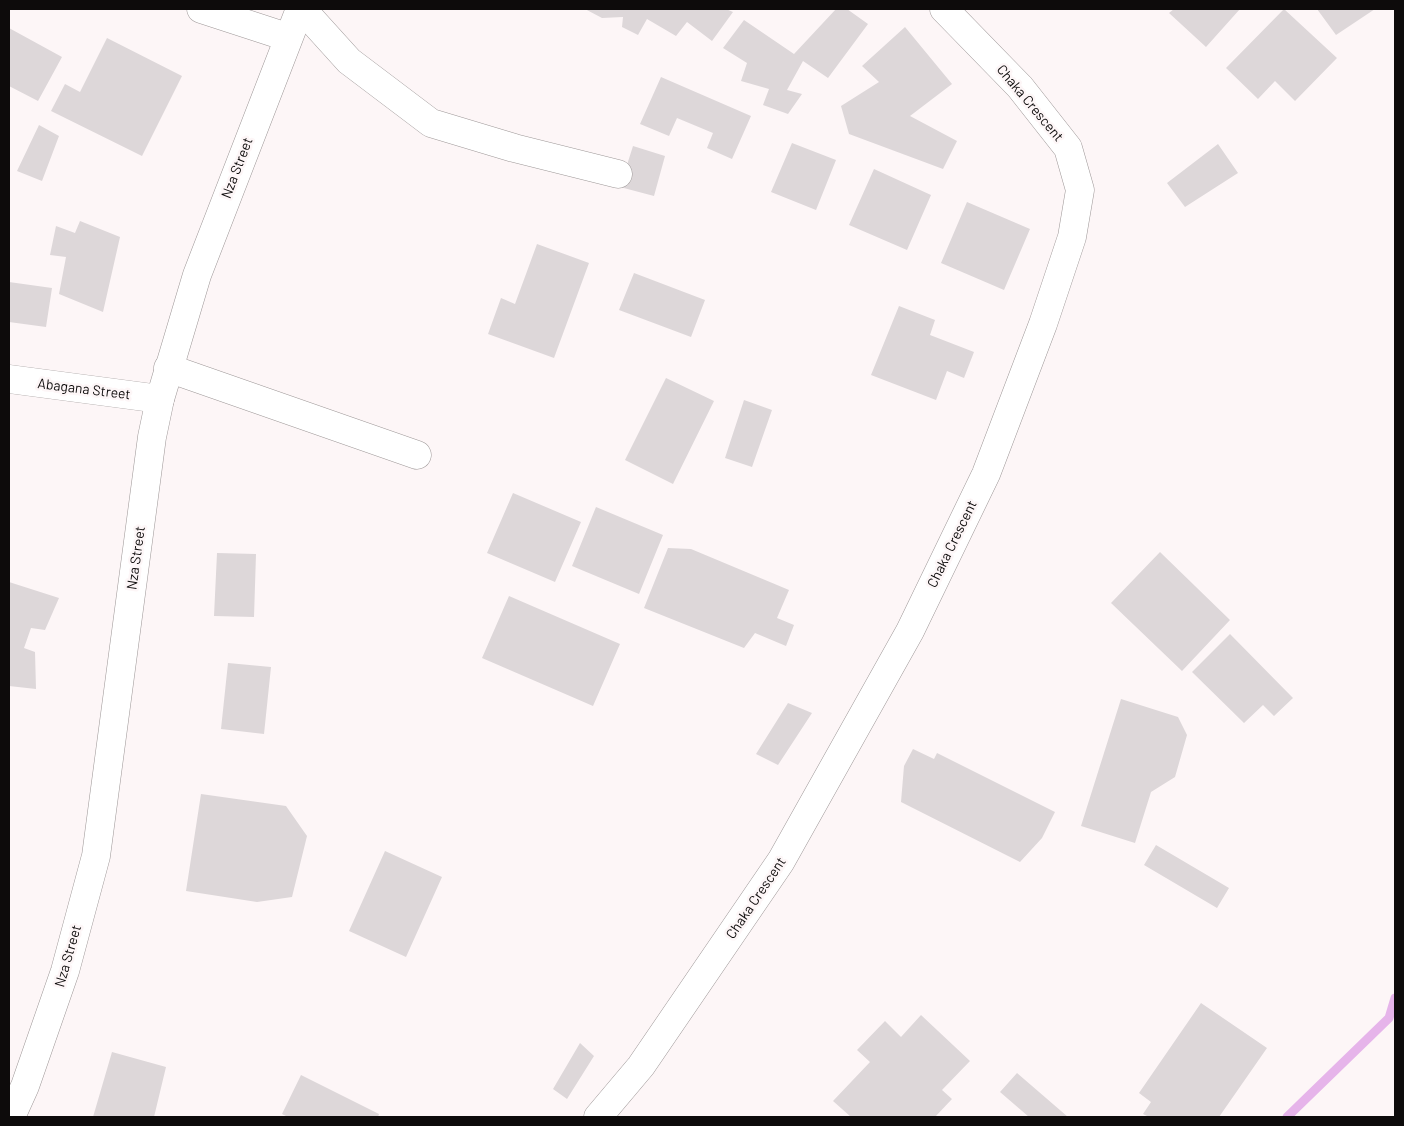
<!DOCTYPE html>
<html>
<head>
<meta charset="utf-8">
<style>
  body { margin:0 }
  #map { position:relative; width:1404px; height:1126px; overflow:hidden; background:#fdf6f7; font-family:Barlow,sans-serif }
  canvas { display:block }
  .frame { position:absolute; inset:0; border:10px solid #0d0b0b; pointer-events:none }
</style>
</head>
<body>
<div id="map">
<canvas width="1404" height="1126"></canvas>
<div class="frame"></div>
</div>
<script>
const context = document.querySelector('canvas').getContext('2d');
context.lineJoin = 'round';
function strokePath(path, color, width, dash) { context.strokeStyle = color; context.lineWidth = width; context.lineCap = dash ? 'butt' : 'round'; context.setLineDash(dash || []); context.stroke(path); }
function fill(path, color) { context.fillStyle = color; context.fill(path, 'evenodd'); }
function write(font, color, halo, rows, align = 'center') {
  context.font = font + ' Barlow,sans-serif'; context.lineWidth = 5; context.setLineDash([]); context.textBaseline = 'middle'; context.strokeStyle = halo; context.fillStyle = color; for (const [text, x, y, turn = 0] of rows) {
    context.save(); context.translate(x, y); context.rotate((+turn || 0) * Math.PI / 180); context.textAlign = isNaN(turn) ? turn : align; if (halo) context.strokeText(text, 0, 0); context.fillText(text, 0, 0); context.restore();
  }
}
strokePath(new Path2D(`
  M1287,1117L1389,1018L1395,998`), '#e6b4ea', 9);
fill(new Path2D(`
  M585,9H726L733,12L712,41L687,22L676,36L647,19L638,35L622,27L623,17L602,18Z
  M836,9H847L868,24L828,78L803,61L787,90L802,94L788,114L763,105L769,89L741,81L747,63L723,48L744,20L794,54Z
  M1174,9H1240L1206,47L1169,13Z
  M1284,9L1337,58L1295,101L1275,81L1258,99L1226,68Z
  M1317,9H1375L1336,35Z
  M905,27L952,84L910,116L957,141L943,169L849,134L841,106L879,82L862,66Z
  M9,28L62,57L38,101L9,86Z
  M107,38L182,76L142,156L51,111L65,84L80,92Z
  M661,77L751,116L732,159L707,148L713,133L677,118L669,136L640,124Z
  M39,125L59,136L42,181L17,171Z
  M792,143L836,160L816,210L771,192Z
  M1218,144L1238,173L1185,207L1167,183Z
  M633,146L665,156L654,196L620,187Z
  M874,169L931,195L907,250L849,225Z
  M967,202L1030,229L1004,290L941,263Z
  M80,221L120,237L103,312L59,294L66,257L50,255L56,226L75,233Z
  M537,244L589,263L554,358L488,334L501,298L515,304Z
  M634,273L705,300L691,337L619,310Z
  M9,282L52,288L46,327L9,322Z
  M899,306L935,320L930,335L974,352L964,378L947,371L936,400L871,375Z
  M666,378L714,401L673,484L625,460Z
  M744,400L772,410L752,467L725,458Z
  M513,493L581,522L555,582L487,553Z
  M596,507L663,535L639,594L572,566Z
  M668,548L691,549L789,590L777,618L794,625L786,646L755,633L744,648L644,608Z
  M1160,552L1230,620L1182,671L1111,603Z
  M217,553L256,554L254,617L214,616Z
  M9,582L59,598L45,630L31,628L24,648L35,652L36,689L9,686Z
  M509,596L620,644L593,706L482,658Z
  M1230,634L1293,698L1274,716L1263,705L1244,723L1192,672Z
  M228,663L271,667L264,734L221,729Z
  M1121,699L1178,717L1187,735L1175,777L1151,792L1135,843L1081,826Z
  M788,703L812,713L778,765L756,754Z
  M913,749L934,759L937,753L1055,812L1042,838L1020,862L901,802L904,766Z
  M201,794L286,806L307,836L292,897L257,902L186,891Z
  M1156,845L1229,888L1217,908L1144,865Z
  M385,851L442,877L406,957L349,931Z
  M1201,1003L1267,1048L1219,1117H1149L1143,1114L1151,1102L1139,1093Z
  M921,1015L970,1061L942,1090L952,1099L935,1117H851L833,1101L870,1062L857,1050L885,1021L901,1037Z
  M580,1043L594,1056L567,1099L553,1089Z
  M112,1052L166,1067L154,1117H93Z
  M1017,1073L1068,1117H1029L1000,1092Z
  M301,1075L379,1114L378,1117H288L282,1114Z`), '#ddd7d9');
const street = new Path2D(`
  M201,9L287,37
  M302,9L349,61L431,123L514,148L618,174
  M168,368L417,455
  M9,379L160,399
  M598,1117L641,1066L781,861L910,631L986,474L1043,324L1072,237L1080,190L1068,148L1020,87L944,9`);
const secondary = new Path2D(`
  M11,1117L25,1086L65,971L96,856L152,437L160,399L197,275L300,9`);
strokePath(street, '#9e9898', 29);
strokePath(secondary, '#9e9898', 29);
strokePath(street, '#fff', 28);
strokePath(secondary, '#fff', 28);
write('14px', '#0d0b0b', '#fdf6f7', [
  ["Chaka Crescent",1030,103,50],
  ["Nza Street",237,168,-69],
  ["Abagana Street",84,389,7],
  ["Chaka Crescent",952,544,-64],
  ["Nza Street",136,558,-82],
  ["Chaka Crescent",756,898,-56],
  ["Nza Street",68,956,-74]
]);
</script>
</body>
</html>
